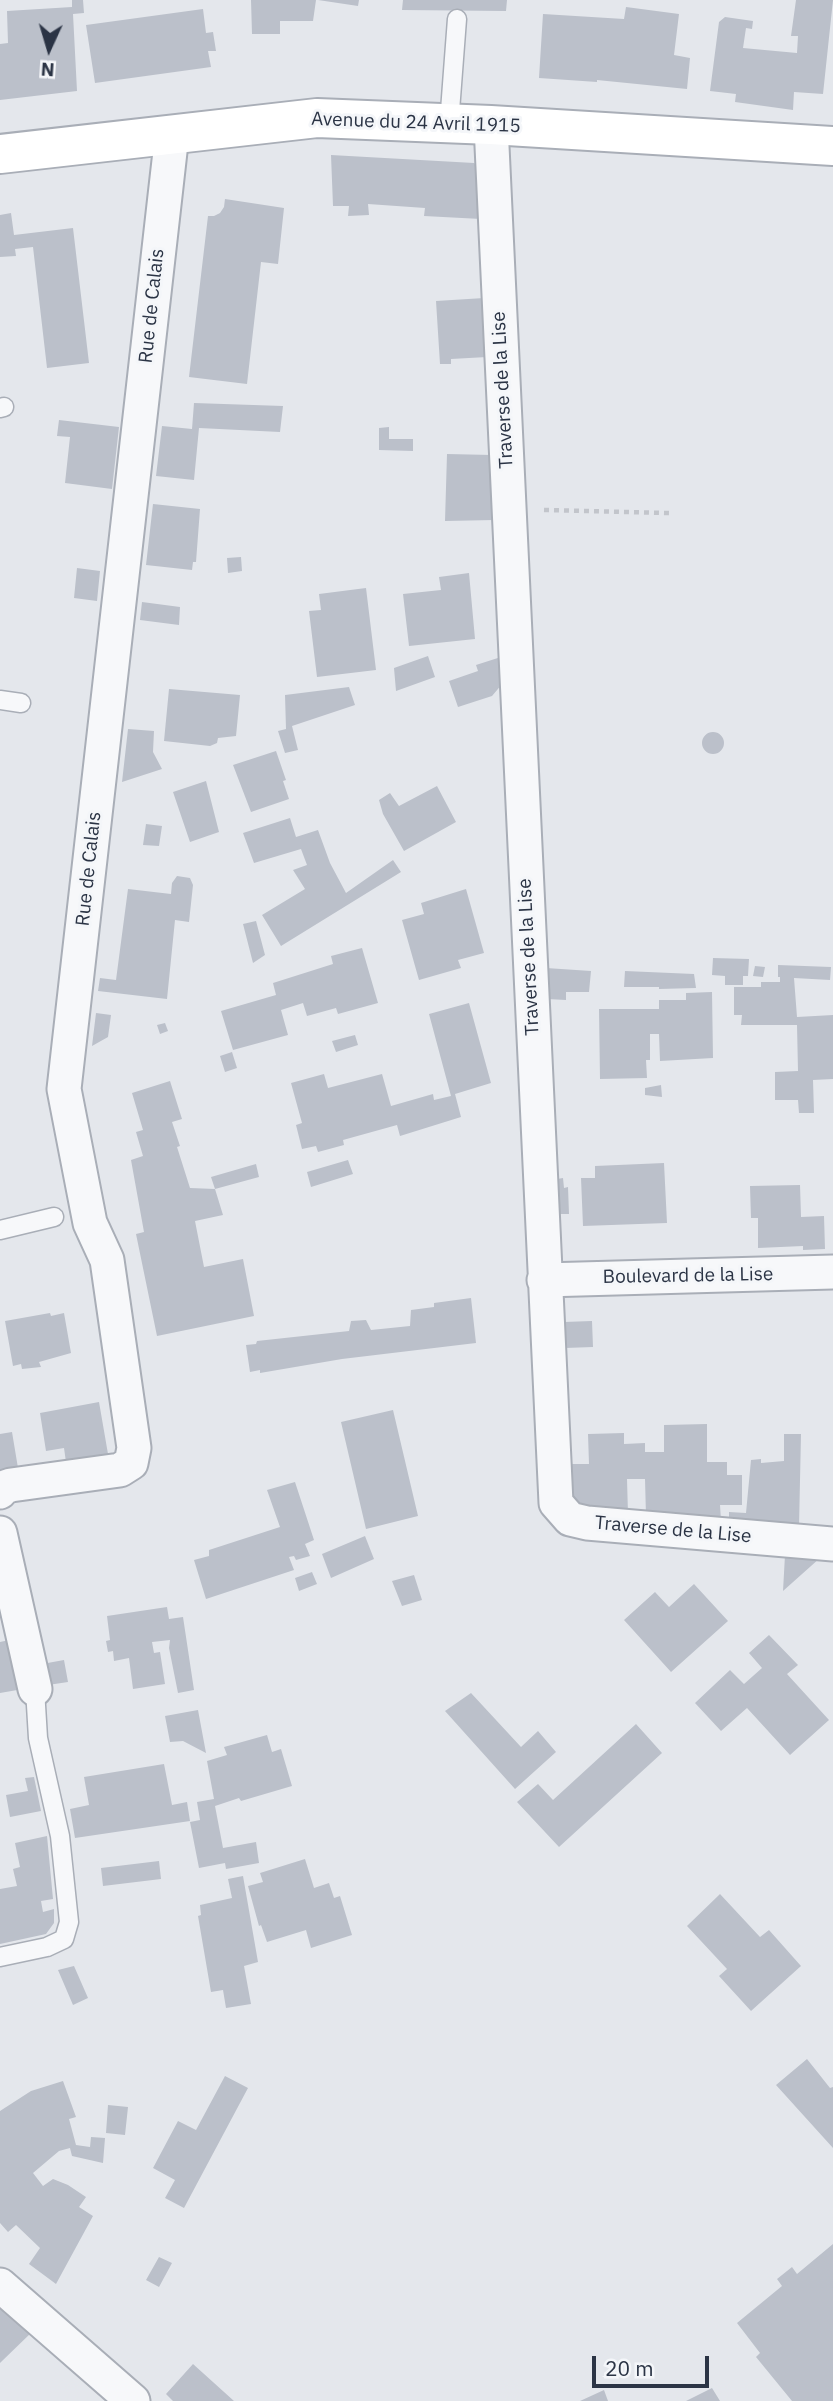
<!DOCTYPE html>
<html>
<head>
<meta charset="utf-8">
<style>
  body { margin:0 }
  #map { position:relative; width:833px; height:2401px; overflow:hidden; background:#e4e7ec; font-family:"IBM Plex Sans",sans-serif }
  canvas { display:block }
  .north { position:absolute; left:14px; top:14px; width:70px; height:70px; -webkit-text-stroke:5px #f4f6f9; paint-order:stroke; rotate:184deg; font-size:19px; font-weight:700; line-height:28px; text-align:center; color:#2b3445 }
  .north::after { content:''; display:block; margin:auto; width:24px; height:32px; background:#2b3445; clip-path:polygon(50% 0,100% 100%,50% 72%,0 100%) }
  .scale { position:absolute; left:592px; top:2356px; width:117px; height:32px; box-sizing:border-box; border:4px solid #2b3445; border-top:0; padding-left:9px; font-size:21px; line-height:24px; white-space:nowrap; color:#2b3445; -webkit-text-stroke:5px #f4f6f9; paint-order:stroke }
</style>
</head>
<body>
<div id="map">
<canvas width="833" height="2401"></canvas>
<div class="north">N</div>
<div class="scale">20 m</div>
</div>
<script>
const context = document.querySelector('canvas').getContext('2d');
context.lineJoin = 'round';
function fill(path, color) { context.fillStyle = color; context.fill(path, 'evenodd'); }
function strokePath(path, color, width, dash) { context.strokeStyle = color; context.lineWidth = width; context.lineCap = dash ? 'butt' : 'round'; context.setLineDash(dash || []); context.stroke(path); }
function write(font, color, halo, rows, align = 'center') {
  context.font = font + ' "IBM Plex Sans",sans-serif'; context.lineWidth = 6; context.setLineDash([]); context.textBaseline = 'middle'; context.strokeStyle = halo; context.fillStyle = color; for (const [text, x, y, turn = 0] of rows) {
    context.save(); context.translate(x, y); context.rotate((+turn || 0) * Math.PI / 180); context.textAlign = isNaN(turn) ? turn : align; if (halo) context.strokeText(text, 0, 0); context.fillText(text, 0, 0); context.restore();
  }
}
fill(new Path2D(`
  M72,0H83L84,13L73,14L77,91L0,100V44L8,43L7,11L72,7Z
  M251,0H316L313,21H280V34H252Z
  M318,0H359L358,6Z
  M403,0H507L506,11L402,10Z
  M796,0H833L823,94L794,92L793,110L735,102L736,94L710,91L719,22L725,17L753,21L752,29L746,28L743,48L797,53L798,36H791Z
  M626,7L679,14L674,55L690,58L687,89L597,80V82L539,78L543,14L624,19Z
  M203,9L206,33L213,32L216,51H208L211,67L95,83L86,25Z
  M331,155L474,163L478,166L481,219L424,216L425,208L368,204L369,215L348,216L349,206H333Z
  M225,199L284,208L278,264L261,262L247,384L189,377L208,216H214L220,213L224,207Z
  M11,213L14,235L73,228L89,363L47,368L33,247L15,249L16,256L0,257V215Z
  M484,298L487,357L451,359V364H440L436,301Z
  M194,403L283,406L280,432L199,428L194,480L156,476L162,426L192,429Z
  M59,420L119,427L112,489L65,483L70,437L57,436Z
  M389,427V439H413V451L379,450V428Z
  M447,454L492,455L494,520L445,521Z
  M153,504L200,509L196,562H193L192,570L146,565Z
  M241,557L242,571L228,573L227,558Z
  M77,568L100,571L97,601L74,598Z
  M469,573L475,639L409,646L403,594L441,590L439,577Z
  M366,588L376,670L317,677L309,611L321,610L319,594Z
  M142,602L180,607L179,625L140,620Z
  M428,656L435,677L396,691L394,668Z
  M501,657L503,683L492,696L458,707L449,681L478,671L476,665Z
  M349,687L355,705L292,726L298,750L285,753L278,731L286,729L285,695Z
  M169,689L240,695L236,736L218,738L217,743L210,746L164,741Z
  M128,729L154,731L153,752L162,769L122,782Z
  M702 743a11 11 0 1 1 22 0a11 11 0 1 1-22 0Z
  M276,751L286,780L283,781L289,799L251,812L233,765Z
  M206,781L219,832L190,842L173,792Z
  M437,786L456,822L404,851L383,814L379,800L390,793L399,806Z
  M290,818L296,837L318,830L330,863L346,893L393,860L401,872L281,946L262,915L305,889L293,870L307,865L301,849L254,863L243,833Z
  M146,824L162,826L159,846L143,845Z
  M177,876L190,878L193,885L189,922L175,920L167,999L98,991L100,978L116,980L128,889L171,894L172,883Z
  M466,889L484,953L458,960L461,968L419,980L402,920L424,914L421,903Z
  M256,921L265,955L253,963L243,924Z
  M362,948L378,1003L338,1014L336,1008L307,1016L303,1003L281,1010L288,1035L233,1050L221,1011L276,995L273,983L333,964L331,956Z
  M713,958L749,959L748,976H743V985H725V976L712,975Z
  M778,965L831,967L830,980L794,978L797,1017L833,1015V1079L813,1080L814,1113H799L798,1100H775V1072L798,1071L797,1025H741L742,1015H734V987H761V982H780V977H778Z
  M755,966L765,967L763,977L753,976Z
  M546,968L591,971L589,992H566V1000L547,999Z
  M625,971L694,974L696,988L659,989V987H624Z
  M712,992L713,1058L660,1061L659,1034H650V1060H646L647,1078L600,1079L599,1009H659V1000H686V993Z
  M469,1003L491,1083L455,1094L461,1117L400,1136L397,1125L343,1140L344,1145L318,1152L316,1146L302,1149L296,1125L302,1123L291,1083L324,1074L328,1088L382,1074L391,1106L433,1094L434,1100L451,1096L429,1014Z
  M96,1013L111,1015L108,1037L92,1046Z
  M165,1023L168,1031L160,1034L157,1025Z
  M355,1035L358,1045L336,1052L332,1041Z
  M232,1052L237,1068L225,1072L220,1056Z
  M170,1081L182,1119L172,1122L180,1146L177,1147L190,1188L215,1189L223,1215L195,1221L204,1267L243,1259L254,1316L157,1336L136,1234L144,1232L131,1160L143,1156L136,1132L143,1130L132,1093Z
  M661,1085L662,1097L645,1095V1088Z
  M348,1160L353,1174L311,1187L307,1172Z
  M664,1163L667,1223L583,1226L581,1178H595V1166Z
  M256,1164L259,1177L215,1189L211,1177Z
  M563,1178L564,1188L568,1187L569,1214H558L557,1179Z
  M800,1185L801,1217L824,1216L825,1249L803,1250V1246L758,1248V1218H751L750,1186Z
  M471,1298L476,1343L342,1359L260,1373V1370L250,1372L246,1345L256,1344L257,1341L349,1331L351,1321L366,1320L371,1330L410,1326L411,1310L434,1307V1303Z
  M50,1313L51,1316L64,1313L71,1353L39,1362L41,1367L22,1369L21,1364L13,1366L5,1321Z
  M592,1321L593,1347L565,1348L564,1322Z
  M99,1402L108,1454L66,1462L64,1448L46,1451L40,1413Z
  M393,1410L418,1516L366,1529L341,1422Z
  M707,1424V1462H727V1475H742V1505H720L721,1521L646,1516L645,1479H627L628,1514L586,1511L570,1499L569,1464H589L588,1434L624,1433V1444L645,1443V1452H664V1425Z
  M12,1432L18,1468L0,1472V1434Z
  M784,1434H801L799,1527L729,1521V1512L746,1513L751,1460L761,1459V1463L784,1461Z
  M295,1482L314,1540L305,1544L310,1556L296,1560L294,1556L289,1557L294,1570L206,1599L194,1560L209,1556V1550L280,1527L267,1490Z
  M365,1536L374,1559L331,1578L322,1554Z
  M785,1555L820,1558L783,1591Z
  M312,1572L317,1584L299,1591L295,1578Z
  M414,1575L422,1600L402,1606L392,1581Z
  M694,1584L728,1621L671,1672L624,1620L655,1592L669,1607Z
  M167,1607L169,1619L183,1617L194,1690L178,1693L169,1648L170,1640L152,1642L154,1653L160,1652L165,1684L133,1689L129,1658L114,1661L113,1651L108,1652L106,1641L110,1640L107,1616Z
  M769,1635L798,1665L787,1674L829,1720L790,1755L747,1708L721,1731L695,1703L730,1670L744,1684L762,1668L749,1653Z
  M14,1639L23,1689L0,1693V1642Z
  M64,1660L68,1682L48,1685L42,1664Z
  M471,1693L521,1747L538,1731L556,1752L515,1789L445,1711Z
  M198,1710L206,1753L183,1741L170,1742L165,1716Z
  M636,1724L662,1753L559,1847L517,1802L538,1784L553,1800Z
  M267,1735L272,1752L281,1749L292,1786L241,1801L239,1798L215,1806L223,1848L256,1842L259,1863L226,1869L225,1863L199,1868L190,1822L200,1820L197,1802L214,1799L207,1761L227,1755L224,1747Z
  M164,1764L172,1805L187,1802L190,1821L75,1838L70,1809L89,1805L84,1777Z
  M34,1777L41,1811L10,1817L6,1795L28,1791L25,1778Z
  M47,1836L53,1899L41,1901L43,1912L54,1909V1923L46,1934L0,1944V1889L17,1886L13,1869L20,1867L15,1843Z
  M305,1859L314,1888L329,1883L334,1898L340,1896L352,1935L311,1948L306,1930L267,1942L261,1925L259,1926L248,1886L263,1882L260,1873Z
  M159,1861L161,1879L103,1886L101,1868Z
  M243,1876L258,1962L244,1966L251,2004L226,2008L223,1990L211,1992L198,1916L201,1915L200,1905L232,1898L228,1879Z
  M720,1894L760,1937L769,1930L801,1966L751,2011L719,1976L727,1969L687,1926Z
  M74,1966L88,1998L73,2005L58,1970Z
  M807,2059L830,2088L833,2087V2148L776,2085Z
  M225,2076L248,2088L184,2208L165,2198L175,2180L153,2168L178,2121L196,2130Z
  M63,2081L76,2117L69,2119L76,2145L90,2147L91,2137L105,2138L103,2163L72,2156L70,2148L59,2151L33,2173L43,2186L53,2179L68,2185L86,2197L79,2207L93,2216L56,2284L29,2264L40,2248L16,2225L8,2232L0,2223V2111L31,2091Z
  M108,2105L128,2107L125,2135L106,2133Z
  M833,2244V2401H792L756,2357L760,2353L737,2323L782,2286L777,2279L792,2267L797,2274Z
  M159,2257L172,2263L159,2287L146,2280Z
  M0,2301L33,2331L0,2363Z
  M193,2364L234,2401H173L166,2394Z
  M712,2388L720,2401H686Z
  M604,2390L608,2401H580Z`), '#bbc0ca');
const service = new Path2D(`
  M449,124L457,19
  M0,408L4,407
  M0,700L21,703
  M0,1230L54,1217
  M0,1957L47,1947L64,1939L69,1922L60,1836L38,1738L35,1689`);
const minor = new Path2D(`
  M491,125L556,1503L570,1519L587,1523L833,1544
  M544,1280L833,1272
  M0,1492L2,1488L11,1485L120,1470L131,1463L134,1448L107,1260L90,1223L64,1089L172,134
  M0,1533L35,1689
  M0,2285L133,2401`);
const secondary = new Path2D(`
  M0,154L317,118L491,125L833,146`);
strokePath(service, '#a9aeb7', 21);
strokePath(minor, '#a9aeb7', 37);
strokePath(secondary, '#a9aeb7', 42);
strokePath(new Path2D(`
  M544,510L669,513`), '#c2c5cb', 4.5, [5, 5]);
strokePath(service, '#f7f8fa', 18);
strokePath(minor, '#f7f8fa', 33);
strokePath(secondary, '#fff', 38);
write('19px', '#2b3445', '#f4f6f9', [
  ["Avenue du 24 Avril 1915",416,123,2],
  ["Rue de Calais",152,306,-84],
  ["Traverse de la Lise",503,390,-93],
  ["Rue de Calais",89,869,-84],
  ["Traverse de la Lise",529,957,-93],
  ["Boulevard de la Lise",688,1276,-1],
  ["Traverse de la Lise",673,1530,5]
]);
</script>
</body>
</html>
